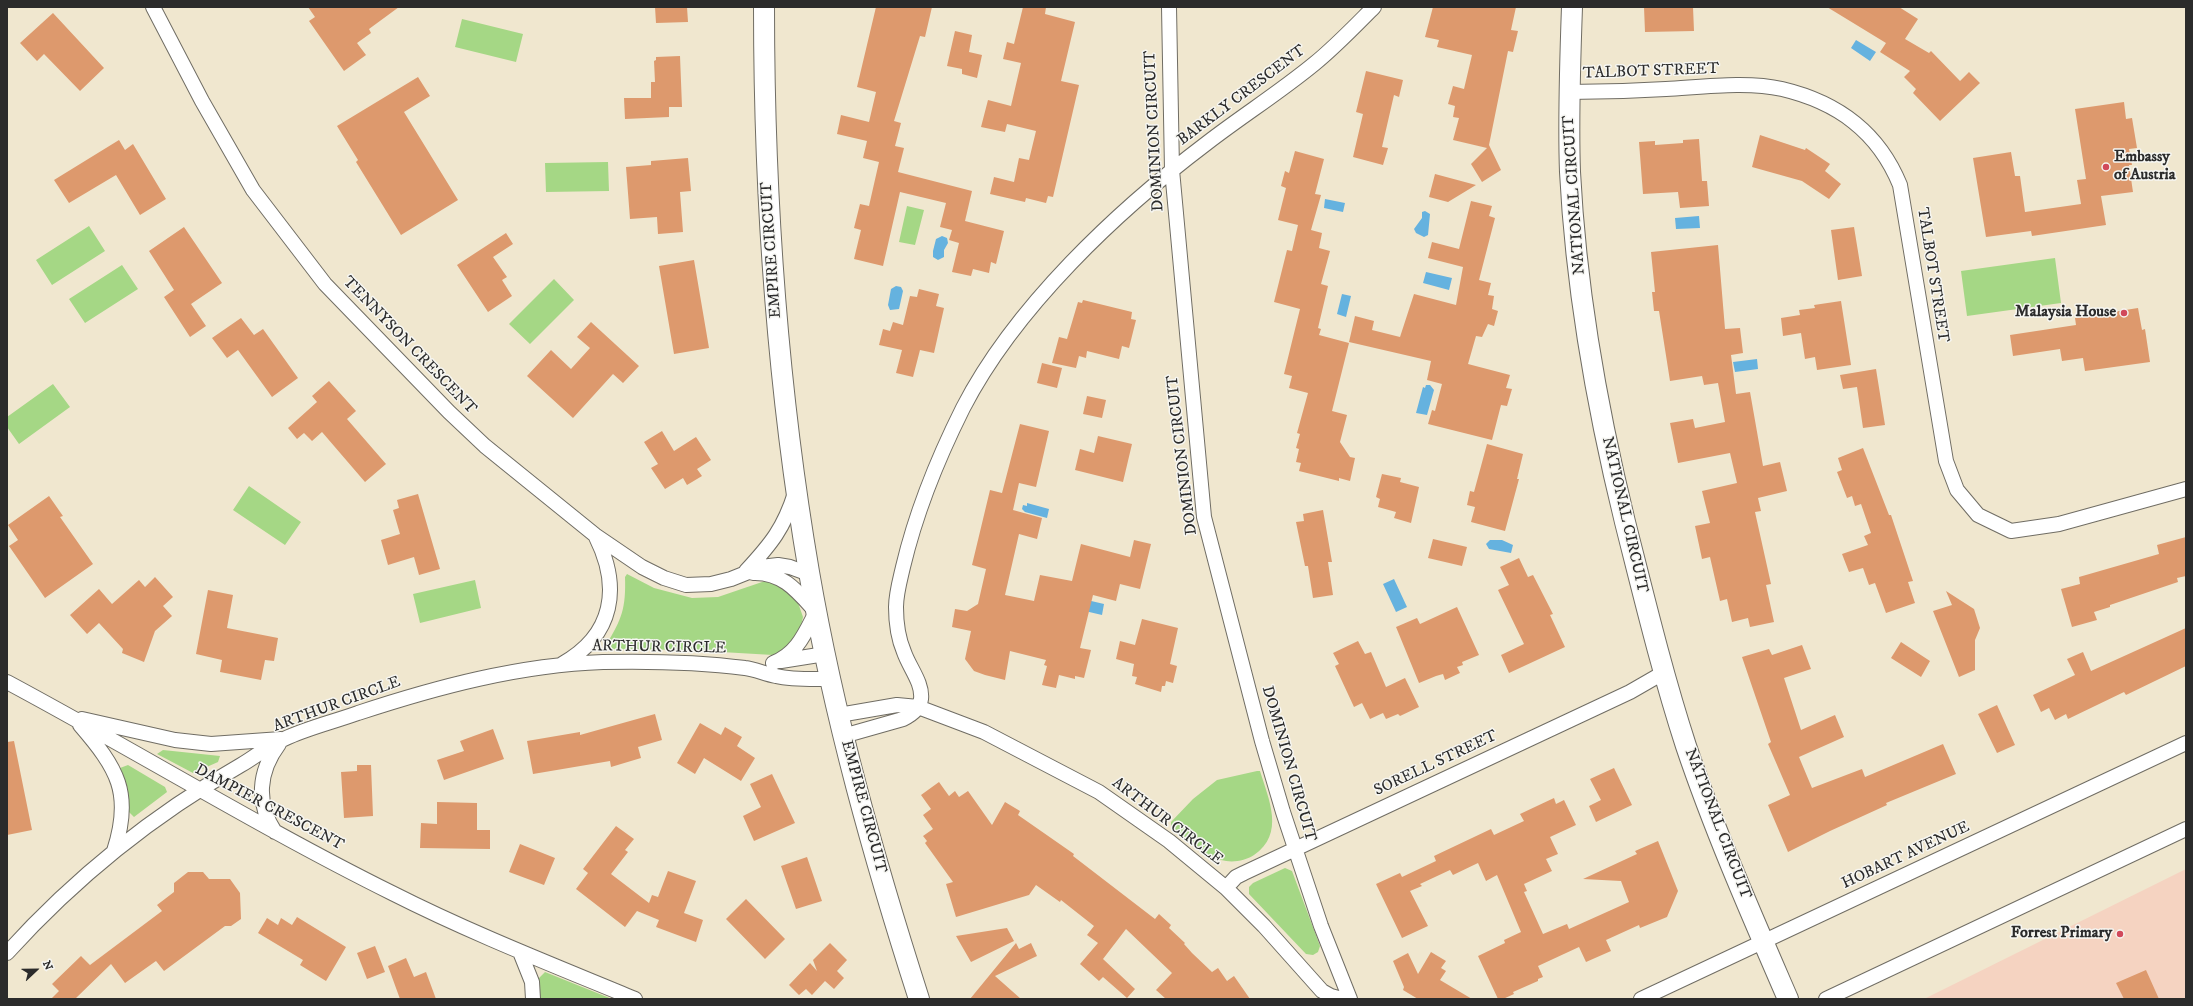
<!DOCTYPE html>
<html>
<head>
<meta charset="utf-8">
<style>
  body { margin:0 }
  #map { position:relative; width:2193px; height:1006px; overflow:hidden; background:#f0e7cf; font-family:"IM FELL DW Pica",serif }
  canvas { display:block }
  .frame { position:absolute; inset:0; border:8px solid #2b2b2b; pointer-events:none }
  .north { position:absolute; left:16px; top:950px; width:40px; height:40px; -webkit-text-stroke:3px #f6f6f2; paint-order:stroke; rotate:68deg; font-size:11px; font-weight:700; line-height:16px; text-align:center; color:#2b2b2b }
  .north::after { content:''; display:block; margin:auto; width:14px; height:18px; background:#2b2b2b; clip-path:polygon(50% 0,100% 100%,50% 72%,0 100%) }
</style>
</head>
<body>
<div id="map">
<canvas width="2193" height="1006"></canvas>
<div class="frame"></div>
<div class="north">N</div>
</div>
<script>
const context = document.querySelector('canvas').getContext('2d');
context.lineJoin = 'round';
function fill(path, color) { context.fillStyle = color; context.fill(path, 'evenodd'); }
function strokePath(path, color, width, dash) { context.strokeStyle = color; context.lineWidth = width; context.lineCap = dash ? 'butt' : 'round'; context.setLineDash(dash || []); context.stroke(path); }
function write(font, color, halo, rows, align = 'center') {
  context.font = font + ' "IM FELL DW Pica",serif'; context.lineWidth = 3; context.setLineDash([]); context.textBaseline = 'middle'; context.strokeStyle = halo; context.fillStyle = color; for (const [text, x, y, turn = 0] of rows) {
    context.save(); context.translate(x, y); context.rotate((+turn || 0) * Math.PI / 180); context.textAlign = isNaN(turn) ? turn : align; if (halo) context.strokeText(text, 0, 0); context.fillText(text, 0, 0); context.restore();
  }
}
fill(new Path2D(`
  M2186,869V999H1924Z`), '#f5d3c1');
fill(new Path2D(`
  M462,19L523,34L516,62L455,47Z
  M608,162L609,191L546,192L545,163Z
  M907,206L924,210L915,245L899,242Z
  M89,226L105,251L52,285L36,260Z
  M2055,258L2061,303L1967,316L1961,271Z
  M122,265L138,289L85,323L69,299Z
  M554,279L574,300L530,344L509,324Z
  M53,384L70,407L19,444L7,427V417Z
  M249,486L301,522L285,545L233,510Z
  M627,574L654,588L692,598L718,597L765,581L779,584L796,597L803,617L801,626L793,641L781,652L773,655L687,650L609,649L606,645C622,619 626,608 625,577Z
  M475,580L481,608L420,623L413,594Z
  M163,750L220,756L218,762L193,773L157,754Z
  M128,765L165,787L167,792L134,817L129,812V796L120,768Z
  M1257,771H1260C1269,800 1285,834 1254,855C1245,861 1232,863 1221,860C1203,856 1186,838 1171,826V822L1193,799L1217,780Z
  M1285,868L1292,871L1320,946L1318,952L1313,955L1306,954L1249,894V887L1253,883Z
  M545,972L612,999H539V978Z`), '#a5d785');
fill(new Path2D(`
  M1856,40L1876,52L1870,61L1851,48Z
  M1325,199L1345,203L1343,212L1324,208Z
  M1425,211L1430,214L1428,235L1424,237L1416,233L1414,229L1422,218V212Z
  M1699,216L1700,228L1676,229L1675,218Z
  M942,236L947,238L948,243L944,250V257L938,260L933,257V251L936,239Z
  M1426,272L1452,278L1449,290L1423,283Z
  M896,286L901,287L903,291L899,309L890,310L888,305L891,289Z
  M1342,294L1351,296L1346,317L1337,314Z
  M1757,359L1758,369L1735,372L1733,362Z
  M1426,385H1430L1434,390L1427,415L1416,413L1423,387L1425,388Z
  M1027,503L1049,509L1047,518L1025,512L1022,509L1023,505L1027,506Z
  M1490,540H1502L1513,545L1511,553L1489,549L1486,544Z
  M1394,579L1407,607L1396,612L1383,584Z
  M1070,596L1104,604L1102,615L1068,607Z`), '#65b2df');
fill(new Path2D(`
  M308,7H399L369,29L371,33L357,43L366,55L344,71L309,21L315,17Z
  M655,7H687L688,22L656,23Z
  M876,7H932L925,37L920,36L894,121L901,123L895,146L904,148L898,172L972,191L965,221L1004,231L996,264L991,262L989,273L973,269L971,276L952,272L959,243L949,240L952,230L940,227L946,203L900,192L883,266L854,259L861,230L854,228L860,204L869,206L879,162L863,158L867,141L837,134L841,115L869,122L876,92L857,87Z
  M1023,7H1046L1045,14L1075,22L1061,81L1079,85L1053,197L1048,196L1046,203L1026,198L1025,202L990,194L994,177L1014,182L1019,158L1029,160L1036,131L1007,124L1005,132L981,127L988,100L1011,106L1021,63L1003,59L1007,42L1014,44Z
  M1433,7H1516L1511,30L1518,31L1513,52L1508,51L1489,145L1501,170L1482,182L1471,164L1487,148L1453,140L1459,118L1453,117L1455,106L1448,104L1453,86L1464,89L1472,55L1437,47L1439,40L1425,37Z
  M1644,7H1693L1694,31L1645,32Z
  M1827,7H1899L1918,19L1905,39L1929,53L1931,51L1960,81L1969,72L1980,83L1940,121L1913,93L1916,89L1904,77L1910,71L1880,52L1886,43Z
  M53,13L104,68L80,91L44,54L37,61L20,43Z
  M955,31L972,35L969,52L982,55L977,78L962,74V69L947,66Z
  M680,56L682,107H669V117L625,119L624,98H651V82H655L654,61L656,60V57Z
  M1366,71L1403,80L1399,97L1394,95L1382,147L1388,148L1383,165L1353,157L1363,114L1356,112Z
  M418,77L430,96L404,112L458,200L401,235L356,162L358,160L337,126Z
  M2124,102L2126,119L2132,118L2137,148L2129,149L2132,165H2129L2133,192L2101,196L2106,225L2032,236L2031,231L1986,237L1973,158L2011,152L2015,176H2020L2025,212L2081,204L2077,180L2086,179L2075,109Z
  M1760,135L1805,150L1806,148L1830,164L1825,171L1841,184L1829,199L1802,181L1752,167Z
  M1699,139L1702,181H1707L1709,206L1680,208L1678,192L1643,194L1639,142L1655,141V145L1683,143V140Z
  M119,140L125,150L133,144L166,199L140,215L116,175L69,203L54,180Z
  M1295,151L1324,159L1315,194L1321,195L1311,230L1322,233L1319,248L1330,251L1321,284L1328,286L1318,328L1321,329L1319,335L1349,343L1332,411L1347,415L1340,442L1350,457L1355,458L1350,481L1339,478V481L1299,471L1301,463L1296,462L1299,449L1296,448L1300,434L1297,433L1308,393L1289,388L1292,376L1284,374L1300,309L1274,302L1287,250L1292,251L1298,225L1278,220L1286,188L1281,186L1285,171L1289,173Z
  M688,158L691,191L680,192L683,232L658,234L657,217L630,219L626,167L651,165V161Z
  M1435,174L1476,185L1448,202L1429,197Z
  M1471,201L1492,206L1489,216L1495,218L1479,280L1491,283L1488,295L1494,296L1492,309L1498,311L1494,326L1488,324L1482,337L1476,336L1468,364L1510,375L1506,388L1512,389L1507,406L1501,405L1492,440L1428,424L1432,410L1435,411L1442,384L1427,380L1431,361L1349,342L1355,316L1374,321L1372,330L1400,337L1414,294L1456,305L1463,267L1428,258L1432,242L1459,249Z
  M184,227L222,283L191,304L206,326L190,337L164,297L174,290L149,251Z
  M1854,227L1862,276L1838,280L1831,230Z
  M506,233L513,244L493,257L507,277L502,280L512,296L488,312L457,265Z
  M1718,245L1725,329L1740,328L1743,353L1731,355L1736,394L1750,392L1763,466L1780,462L1787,491L1758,498L1761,511L1755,512L1771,584L1766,585L1774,622L1750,627L1748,618L1732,622L1727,599L1720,601L1710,557L1702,559L1695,526L1710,523L1702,491L1737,483L1730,453L1678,463L1670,423L1693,419L1695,428L1725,422L1718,383L1704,385L1702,376L1670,381L1659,311H1654L1652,292H1655L1651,252Z
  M694,260L709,348L674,354L659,266Z
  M919,289L939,294L936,306L944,308L934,353L920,350L913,377L896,373L902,350L879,345L883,329L890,331L893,322L903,325L910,296L917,297Z
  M1083,300L1132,312L1131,319L1136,320L1129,348L1122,346L1119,359L1087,351L1086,358L1079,356L1076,368L1052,363L1059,337L1067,339L1078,302L1082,303Z
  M1841,301L1851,365L1817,370L1815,357L1805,359L1801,333L1783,336L1781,318L1800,315L1799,310L1815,308L1814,305Z
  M2138,308L2142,330L2145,329L2150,362L2085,371L2083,358L2062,361L2060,349L2013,356L2010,335L2076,325L2075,318Z
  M241,318L254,335L263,329L298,378L272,397L238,350L227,358L212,338Z
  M591,322L639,366L623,383L613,374L573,418L527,376L551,350L571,369L590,348L577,337Z
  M1042,363L1062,368L1057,388L1037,383Z
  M1876,369L1885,425L1863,428L1857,387L1843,389L1840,375Z
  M329,381L356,411L347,419L386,464L365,482L322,432L312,441L304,433L297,439L288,428L317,402L312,396Z
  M1087,396L1106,400L1102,418L1083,414Z
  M1020,424L1049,431L1036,487L1019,483L1013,510L1042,518L1037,539L1019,534L1005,595L1034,601L1040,575L1072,581L1081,544L1130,557L1134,540L1151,544L1140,589L1120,584L1116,601L1093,595L1080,648L1091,650L1084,678L1075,676V679L1059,675L1056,688L1042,685L1047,666L1044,665L1046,660L1010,651L1005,680L985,675L974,671L965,659L971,631L952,627L955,609L967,611L978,604L986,569L972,565L990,490L1002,493Z
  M662,431L674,451L696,437L711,460L697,469L702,476L687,485L683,478L665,489L651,468L658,464L644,442Z
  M1098,436L1132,444L1123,482L1075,470L1080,449L1094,453Z
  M1487,444L1523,454L1517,479H1519L1505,531L1471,522L1475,507L1467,505L1470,491L1474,492Z
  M1863,448L1889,515H1891L1913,581L1908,582L1915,603L1886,613L1875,583L1869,585L1863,568L1849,572L1842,554L1868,545L1864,536L1871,533L1861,504L1855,506L1852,496L1847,498L1837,472L1842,470L1838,458Z
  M1382,474L1401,478L1400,482L1419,487L1411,523L1394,518L1396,512L1378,507L1380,499L1376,497Z
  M418,494L440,569L419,575L414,557L388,565L381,540L400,534L393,510L399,508L397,500Z
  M49,496L63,516L60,517L93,564L45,598L9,546L18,540L8,525Z
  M1323,510L1332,562H1328L1333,595L1313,598L1308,566H1305L1296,522L1304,521L1303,514Z
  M2186,537V576L2177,578L2178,582L2110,605V607L2094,612L2097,620L2072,627L2061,589L2080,584L2079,577L2159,554L2157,545Z
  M1433,539L1467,547L1462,566L1428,558Z
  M1519,558L1528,577L1533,575L1553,614L1550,615L1565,647L1509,673L1501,655L1524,644L1498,590L1509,585L1500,567Z
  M155,577L173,597L163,606L172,616L155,631L144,662L122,653L123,649L99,623L87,634L70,615L99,589L112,604L139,580L145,587Z
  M208,590L233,595L227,628L278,638L274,661L265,660L261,680L220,672L222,660L196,654Z
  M1946,591L1974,609L1980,628L1975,640V670L1959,677L1933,611L1952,605Z
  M1457,607L1479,655L1462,662L1463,665L1457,667L1460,673L1445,680L1443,674L1436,676L1419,683L1396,627L1417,618L1420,624Z
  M1142,619L1178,628L1170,664L1177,666L1173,683L1166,681L1165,686H1162L1161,692L1135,684L1137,677L1132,676L1134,664L1116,659L1120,641L1135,645Z
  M2186,628V666L2126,695L2124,692L2068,719L2066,714L2055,720L2049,708L2041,712L2033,695L2075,675L2067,659L2083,652L2091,671Z
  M1358,641L1365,654L1371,652L1386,687L1405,678L1419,707L1400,716L1398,714L1386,719L1383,713L1370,719L1362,703L1354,707L1335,666L1339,664L1333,653Z
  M1901,642L1930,661L1921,677L1891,658Z
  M1802,645L1811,669L1784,678L1801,730L1835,715L1844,737L1799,757L1812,788L1862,769L1865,777L1943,744L1956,774L1886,803L1887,805L1830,831L1788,852L1768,805L1790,795L1768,744L1771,742L1742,657L1769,649L1772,655Z
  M1997,705L2015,745L1997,753L1978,714Z
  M655,714L662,740L638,747L641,758L611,767L610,761L533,774L527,741L580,732V735Z
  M700,723L721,735L725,727L742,737L737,746L755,758L741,781L704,758L695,774L677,763Z
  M493,729L504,759L444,780L437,760L464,751L460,741Z
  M14,741L32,830L7,835V742Z
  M357,765H371L373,816L344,818L341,772L357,771Z
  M1614,768L1632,805L1596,822L1589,806L1601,800L1590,779Z
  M772,774L795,823L754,841L743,816L761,807L750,784Z
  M939,782L949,796L955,791L959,797L968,791L992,825L1005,802L1020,811L1018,815L1074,854L1073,856L1155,919L1159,914L1171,925L1169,928L1185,943L1184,944L1192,953L1212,972L1218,968L1227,981L1234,976L1250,999H1166L1156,990L1172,973L1126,929L1103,959L1135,989L1127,998L1103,977L1099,981L1080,964L1098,943L1087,935L1094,926L1061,900L1060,902L1036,885L1029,895L956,917L946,884L953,882L925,843L927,841L923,836L933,829L923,815L931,809L921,795Z
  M1554,798L1556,804L1564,800L1576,825L1550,837L1558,854L1546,859L1552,871L1524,884L1527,891L1524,892L1543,934L1567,924L1569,929L1629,902L1621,881L1583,879L1637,854L1635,851L1658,841L1678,891L1667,917L1640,928L1639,925L1606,940L1611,951L1586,962L1579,947L1538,966L1543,977L1538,979V981L1513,992L1514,994L1503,999H1498L1478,956L1505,943L1504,940L1521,932L1497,875L1486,881L1478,863L1453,875L1450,870L1420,884L1422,886L1410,891L1428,926L1402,938L1376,884L1400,873L1402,877L1436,861L1434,856L1491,829L1494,835L1524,821L1520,814Z
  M437,802L477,803V830H490V849L420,848L421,823L437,824Z
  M616,826L634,839L625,850L628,852L611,874L649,903L652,895L658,897L668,871L696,881L684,913L703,920L696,942L656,927L659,920L637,911L625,927L576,889L588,873L583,869Z
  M520,844L555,858L544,885L509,872Z
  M807,857L822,901L796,909L781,866Z
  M188,872H203L209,879H230L240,893L241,919L231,926H225L164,971L156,961L125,983L111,964L75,999H51L59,991L52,984L81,956L90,965L162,911L157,905L174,892V883Z
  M746,899L785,939L765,959L726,919Z
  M297,917L346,947L326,981L300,965L303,960L258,933L267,918L278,925L281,918L292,925Z
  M1007,928L1014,941L971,962L956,936Z
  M830,943L847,960L837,971L844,978L834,989L825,981L812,995L806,989L799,995L789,985L810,963L817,971L813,960Z
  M1016,943L1019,949L1031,943L1037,956L995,976L1021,999H970Z
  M375,946L385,972L367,979L357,953Z
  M1431,952L1446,961L1441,968L1446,971L1440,980L1472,999H1418L1403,990L1404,987L1393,961L1408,953L1418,974Z
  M406,958L414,977L426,972L436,999H400L388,966Z
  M2146,970L2159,999H2124L2116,983Z`), '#dd996d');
const street = new Path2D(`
  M153,7L202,101L253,190L325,284L449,412L485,446L595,535L642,567L664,578L686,585L711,584L731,579L761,567L778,565L790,567L809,574
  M1169,7L1172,170L1204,517L1262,741L1283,812L1321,926L1350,999
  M1569,92C1601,92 1634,91 1666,89C1702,87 1748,81 1782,89C1837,102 1878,131 1900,185L1946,461L1957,490L1978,515L2011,531L2059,524L2186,489
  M746,571C771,544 784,528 795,493
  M753,573C783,572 798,592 816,612C805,633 797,654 773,663
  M781,661L825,654
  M562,664C614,635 621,587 596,537
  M7,682C136,751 261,828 392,893C471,933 553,965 635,999
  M839,715L897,705L918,707L984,732L1099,792L1169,841L1226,888L1264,926L1322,991L1331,996L1342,999
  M82,719L175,740L211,744L281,739
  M80,725C117,768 133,793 114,851
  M843,736L903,719C911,715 920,708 921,699C923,683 909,667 904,652C898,638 896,623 896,607C896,594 900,580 903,567C916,512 938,458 963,408C1015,307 1117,211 1207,143C1242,116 1280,92 1314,64C1335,47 1354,27 1374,7
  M275,832C256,803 258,772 279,744
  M1226,888L1236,877L1244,873L1630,692L1663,673
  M520,952L532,982L533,999
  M7,953C75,878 153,815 241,765C255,757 269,745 284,739C307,728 333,722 358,713C437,687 519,665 603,662C650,661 698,662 745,668C755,669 765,674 776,676C793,680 813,679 830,679
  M1641,999L2186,743
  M1826,999L2186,829`);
const secondary = new Path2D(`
  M764,7C764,196 777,385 809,572C834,717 874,859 919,999
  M1572,7C1570,62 1568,117 1570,172C1576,290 1597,408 1625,522C1644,597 1662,672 1686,746C1715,832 1752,916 1788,999`);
strokePath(street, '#706d64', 16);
strokePath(secondary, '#706d64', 22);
strokePath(street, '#fff', 14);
strokePath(secondary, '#fff', 20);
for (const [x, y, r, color] of [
  [2106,167,4,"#d1495b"],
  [2124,313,4,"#d1495b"],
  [2120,934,4,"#d1495b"]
]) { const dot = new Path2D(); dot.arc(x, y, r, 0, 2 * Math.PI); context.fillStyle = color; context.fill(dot); strokePath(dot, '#f6f6f2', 1.5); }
write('16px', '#2b2b2b', '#f6f6f2', [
  ["TALBOT STREET",1651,72,-2],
  ["BARKLY CRESCENT",1242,96,-37],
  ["DOMINION CIRCUIT",1155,131,-93],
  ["NATIONAL CIRCUIT",1575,195,-94],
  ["EMPIRE CIRCUIT",772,250,-94],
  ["TALBOT STREET",1932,275,81],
  ["TENNYSON CRESCENT",409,346,46],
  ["DOMINION CIRCUIT",1183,455,-97],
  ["NATIONAL CIRCUIT",1624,515,77],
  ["ARTHUR CIRCLE",659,648,1],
  ["ARTHUR CIRCLE",337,705,-20],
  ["DOMINION CIRCUIT",1288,764,74],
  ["SORELL STREET",1436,764,-25],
  ["EMPIRE CIRCUIT",863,807,75],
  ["DAMPIER CRESCENT",269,808,28],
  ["ARTHUR CIRCLE",1167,822,37],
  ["NATIONAL CIRCUIT",1717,824,69],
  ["HOBART AVENUE",1906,856,-25]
]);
write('bold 16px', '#2b2b2b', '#f6f6f2', [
  ["Embassy",2114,158,"left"],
  ["of Austria",2114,176,"left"],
  ["Malaysia House",2116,313],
  ["Forrest Primary",2112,934]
], 'right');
</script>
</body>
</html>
